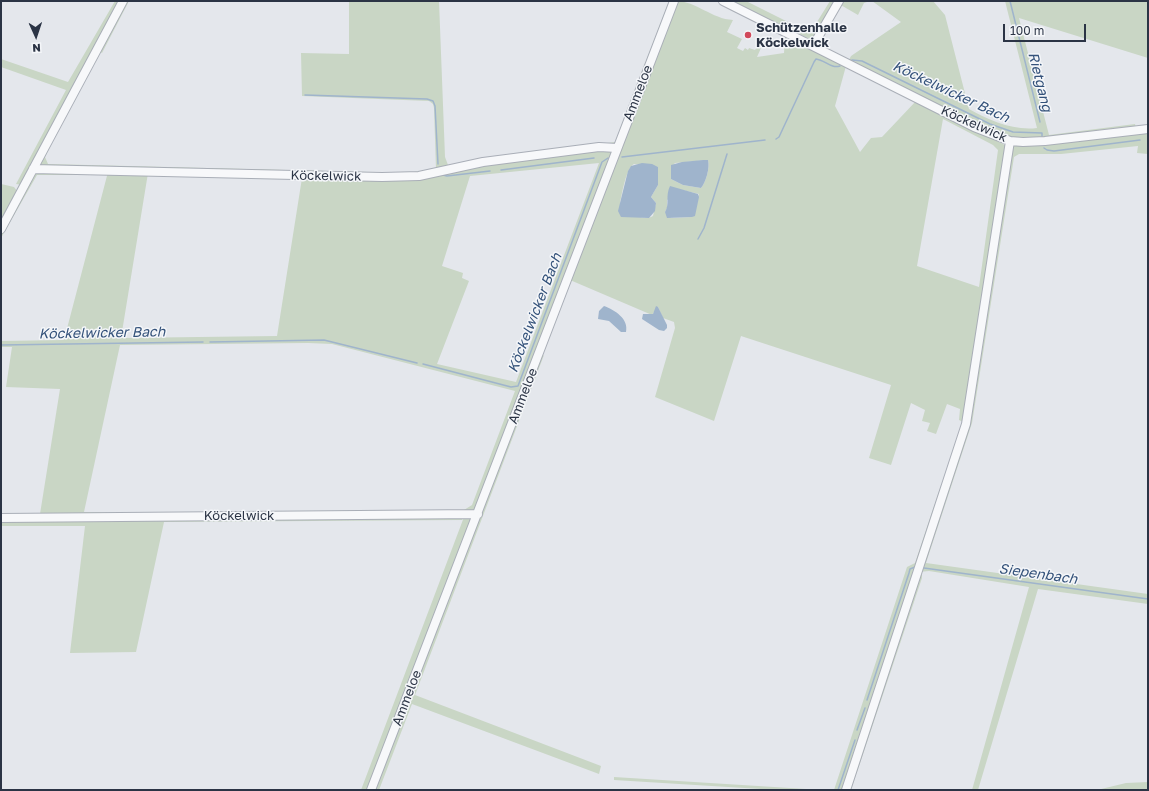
<!DOCTYPE html>
<html>
<head>
<meta charset="utf-8">
<style>
  body { margin:0 }
  #map { position:relative; width:1149px; height:791px; overflow:hidden; background:#e4e7ec; font-family:"Golos Text",sans-serif }
  canvas { display:block }
  .frame { position:absolute; inset:0; border:2px solid #2b3445; pointer-events:none }
  .north { position:absolute; left:16px; top:16px; width:40px; height:40px; -webkit-text-stroke:3px #f4f6f9; paint-order:stroke; rotate:177deg; font-size:11px; font-weight:700; line-height:16px; text-align:center; color:#2b3445 }
  .north::after { content:''; display:block; margin:auto; width:14px; height:18px; background:#2b3445; clip-path:polygon(50% 0,100% 100%,50% 72%,0 100%) }
  .scale { position:absolute; left:1003px; top:24px; width:83px; height:18px; box-sizing:border-box; border:2px solid #2b3445; border-top:0; padding-left:5px; font-size:12px; line-height:14px; white-space:nowrap; color:#2b3445; -webkit-text-stroke:3px #f4f6f9; paint-order:stroke }
</style>
</head>
<body>
<div id="map">
<canvas width="1149" height="791"></canvas>
<div class="frame"></div>
<div class="north">N</div>
<div class="scale">100 m</div>
</div>
<script>
const context = document.querySelector('canvas').getContext('2d');
context.lineJoin = 'round';
function fill(path, color) { context.fillStyle = color; context.fill(path, 'evenodd'); }
function strokePath(path, color, width, dash) { context.strokeStyle = color; context.lineWidth = width; context.lineCap = dash ? 'butt' : 'round'; context.setLineDash(dash || []); context.stroke(path); }
function write(font, color, halo, rows, align = 'center') {
  context.font = font + ' "Golos Text",sans-serif'; context.lineWidth = 3; context.setLineDash([]); context.textBaseline = 'middle'; context.strokeStyle = halo; context.fillStyle = color; for (const [text, x, y, turn = 0] of rows) {
    context.save(); context.translate(x, y); context.rotate((+turn || 0) * Math.PI / 180); context.textAlign = isNaN(turn) ? turn : align; if (halo) context.strokeText(text, 0, 0); context.fillText(text, 0, 0); context.restore();
  }
}
fill(new Path2D(`
  M115,1H121L22,185L16,184L66,90L1,67V59L68,82Z
  M125,1H129L102,53L98,51Z
  M349,1H439L445,157L448,165L489,158L615,142L669,1H672L617,143L615,144L487,160L419,174L45,168L39,165L63,120L45,157L48,164L407,173L436,169L434,108L433,104L429,101L302,96L301,53L349,54Z
  M676,1C696,1 712,19 733,20L727,32L742,39L737,48L743,51L745,48L748,50L749,48L755,50L758,46L761,48L757,57L784,53L785,37L846,66L835,106L860,152L871,138L882,137L916,101L1005,145L1007,148L965,423L959,420L960,409L947,404L936,434L927,431L930,423L922,421L925,410L911,403L891,465L869,458L891,385L741,336L714,421L655,397L675,328L674,322L663,318L658,307L652,315L570,280ZM943,119L993,145L998,150L979,287L917,266ZM708,160C710,168 706,182 701,188L683,185L671,179V168L675,163ZM634,164L658,167V185L651,197L656,203L653,216C640,223 629,210 620,203C622,194 626,168 634,164ZM682,190L699,194L692,217L671,218L665,212L667,208V200Z
  M729,1H746L808,32L812,30L830,1H837L813,39H810Z
  M841,1H870L864,3L858,15L839,4Z
  M872,1H933L945,15L969,109C989,120 1013,131 1037,128L1005,1H1148V58L1019,18L1049,135L1135,124L1136,128L1037,140L1001,136L848,62L851,56L901,22Z
  M1148,132V154L1137,153L1138,146L1061,154H1019L1014,157L972,423L926,563L1148,594V604L1038,589L978,790H972L1029,587L929,571L919,572L966,428L1013,146L1016,144Z
  M608,150L612,152L477,510L175,513L464,510L472,505L515,391L332,344L308,343L120,345L84,512L136,513L40,514L60,389L6,387L12,347H1V341L64,340L108,172L148,173L121,338L277,336L302,178L390,179L483,164ZM599,163L516,382L437,364L469,281L462,278L463,273L442,266L470,176Z
  M34,172H100L99,175H37L1,238V232Z
  M1,184L14,187L18,192L1,223Z
  M544,355L415,695L601,766L599,774L412,704L379,790H375L540,358Z
  M941,485L944,486L845,790H834L907,567L915,563Z
  M465,516L472,518L474,523L371,790H361L464,517L462,520L164,522L136,652L70,653L85,526H1V520L86,521Z
  M918,575H922V578L851,790H848Z
  M614,777L822,790H777L614,780Z
  M1148,782V790H1097L1126,783Z`), '#c9d6c5');
fill(new Path2D(`
  M703,160H708C710,168 706,182 701,188L683,185L671,179V165L682,162Z
  M642,163L652,164L658,167V185L651,197L656,203L655,211L649,218L621,217L618,211L628,171L631,166Z
  M670,186L698,194L699,197L695,216L692,217L667,218L665,212C670,204 665,196 670,186Z
  M604,306C615,310 629,319 626,332H621L609,321L598,319L599,311Z
  M656,306L658,307L667,325V328L664,331L659,330L642,319L643,314H653Z`), '#9fb4cc');
strokePath(new Path2D(`
  M1010,1L1040,122
  M852,60L862,61L990,124L1013,132L1042,133V136
  M305,95L427,99L433,101L435,106L438,164
  M776,139L779,137L814,62L816,59C825,60 831,69 840,66
  M1044,148L1047,150L1054,151L1140,140
  M622,157L765,140
  M501,170L594,158
  M443,175L447,176L490,171
  M698,239L704,228L727,154
  M210,342L324,340L417,363
  M1,345L203,342
  M423,364L511,387L518,386L602,162L608,158
  M924,568L1148,599
  M867,700L909,573L910,569L915,567
  M857,730L865,708
  M838,790L855,740`), '#9fb4cc', 1.5);
const minor = new Path2D(`
  M723,1L974,127L1010,141L1023,142L1045,141L1148,129
  M813,46L839,1
  M33,169L382,177L419,176L483,162L599,147L617,148
  M1,229L123,1
  M1,518L478,514
  M371,790L674,1
  M846,790L966,424L1010,141`);
strokePath(minor, '#a9aeb7', 10);
strokePath(minor, '#f7f8fa', 8);
for (const [x, y, r, color] of [
  [748,35,4,"#d1495b"]
]) { const dot = new Path2D(); dot.arc(x, y, r, 0, 2 * Math.PI); context.fillStyle = color; context.fill(dot); strokePath(dot, '#f4f6f9', 1.5); }
write('bold 13px', '#2b3445', '#f4f6f9', [
  ["Schützenhalle",756,28],
  ["Köckelwick",756,43]
], 'left');
write('13px', '#2b3445', '#f4f6f9', [
  ["Ammeloe",638,93,-69],
  ["Köckelwick",974,124,24],
  ["Köckelwick",326,176,1],
  ["Ammeloe",523,396,-69],
  ["Köckelwick",239,516],
  ["Ammeloe",407,698,-69]
]);
write('italic 14px', '#34527a', '#f4f6f9', [
  ["Rietgang",1040,82,76],
  ["Köckelwicker Bach",951,92,25],
  ["Köckelwicker Bach",535,313,-69],
  ["Köckelwicker Bach",102,333,-1],
  ["Siepenbach",1038,574,8]
]);
</script>
</body>
</html>
